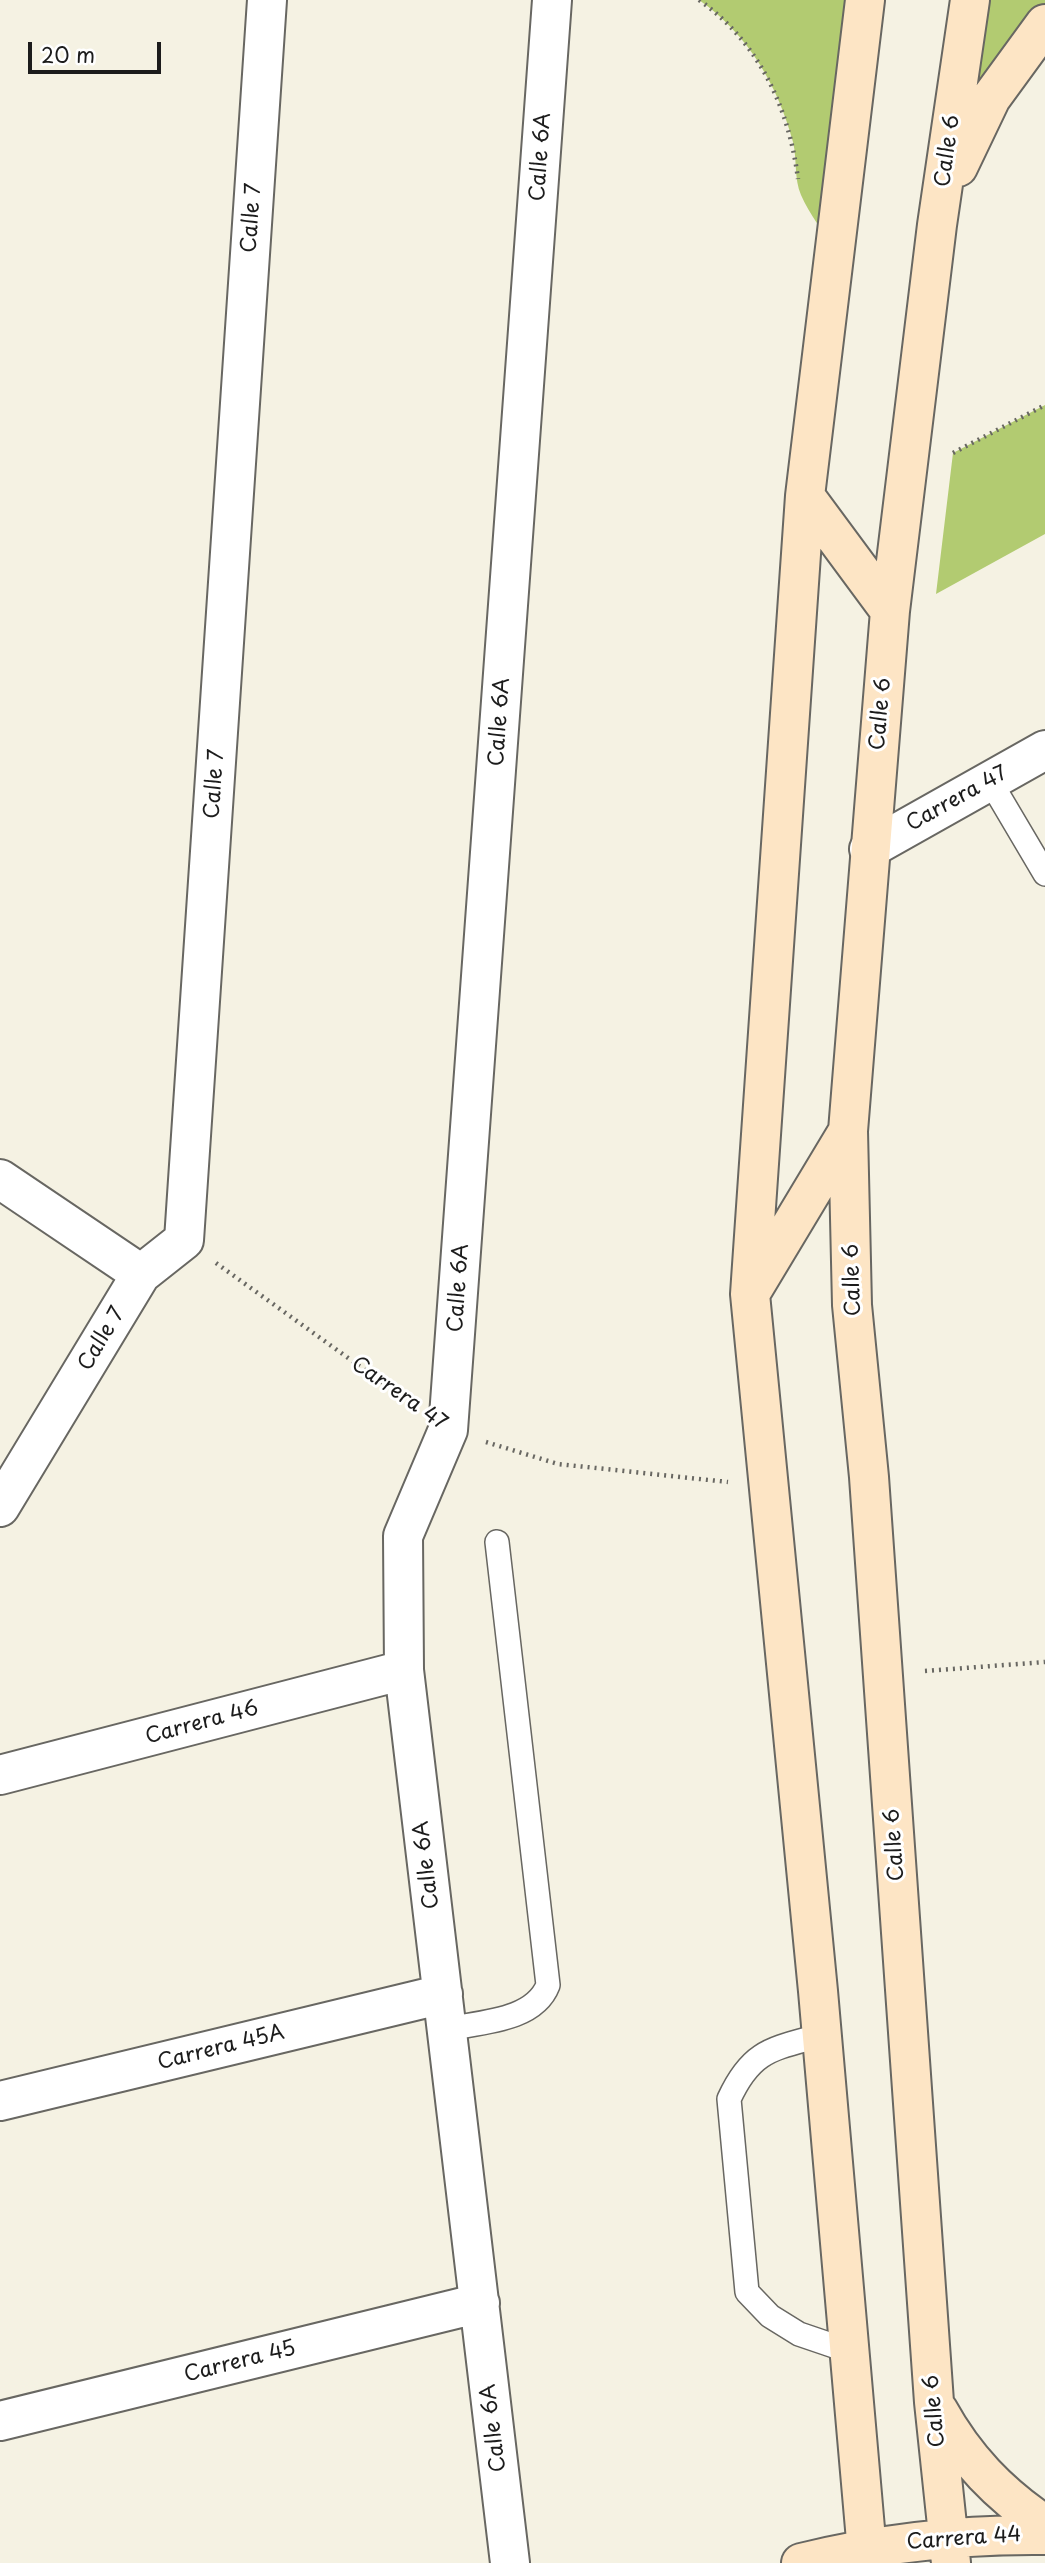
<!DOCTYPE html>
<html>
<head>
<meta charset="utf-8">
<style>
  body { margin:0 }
  #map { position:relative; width:1045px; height:2563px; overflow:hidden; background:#f5f2e3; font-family:"Playpen Sans",sans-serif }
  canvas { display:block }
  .scale { position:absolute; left:28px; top:42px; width:133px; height:32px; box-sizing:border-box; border:4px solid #1c1c1c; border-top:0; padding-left:9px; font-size:21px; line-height:24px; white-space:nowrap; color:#1c1c1c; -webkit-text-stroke:5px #fff; paint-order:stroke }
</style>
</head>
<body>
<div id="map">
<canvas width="1045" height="2563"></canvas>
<div class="scale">20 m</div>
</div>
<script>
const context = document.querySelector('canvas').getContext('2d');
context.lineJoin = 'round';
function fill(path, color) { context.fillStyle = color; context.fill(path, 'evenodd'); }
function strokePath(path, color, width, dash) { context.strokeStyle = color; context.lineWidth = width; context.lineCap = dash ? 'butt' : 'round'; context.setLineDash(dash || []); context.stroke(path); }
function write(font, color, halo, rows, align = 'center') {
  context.font = font + ' "Playpen Sans",sans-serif'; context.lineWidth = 6; context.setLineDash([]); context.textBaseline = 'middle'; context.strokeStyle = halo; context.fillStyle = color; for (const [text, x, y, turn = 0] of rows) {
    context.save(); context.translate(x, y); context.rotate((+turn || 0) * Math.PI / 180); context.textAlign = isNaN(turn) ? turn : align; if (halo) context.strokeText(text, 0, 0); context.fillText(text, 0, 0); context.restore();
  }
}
fill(new Path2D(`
  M699,0H865L835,250C824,232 809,214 801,195C794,179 797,158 793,142C778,86 748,34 699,0Z
  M970,0H1045V24L969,142Z
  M1045,405V534L936,594L953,453Z`), '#b2cb71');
const lane = new Path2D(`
  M990,781L1045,874
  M447,2029C481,2022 534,2021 548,1985L497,1542
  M822,2035C773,2049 752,2049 729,2099L747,2292L770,2316L799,2334L849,2351`);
const street = new Path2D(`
  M869,849L1045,750
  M0,1179L141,1274
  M0,1507L141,1274L184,1240L267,0
  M0,1775L404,1670
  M0,2101L443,1994
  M0,2421L480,2303
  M510,2563L404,1670L403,1536L448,1430L552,0`);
const secondary = new Path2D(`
  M865,0L805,496L750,1294L818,1991L868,2563
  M958,167L991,98L1045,24
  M805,496L890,611
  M753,1289L848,1131
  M938,2410C965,2459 999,2494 1045,2525
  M801,2563C881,2543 962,2534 1045,2535
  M951,2563L934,2402L869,1477L852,1305L848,1131L890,611L937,225L970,0`);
strokePath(lane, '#686762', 26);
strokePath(street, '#686762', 42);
strokePath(secondary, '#686762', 42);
strokePath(new Path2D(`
  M699,0C759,42 789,108 798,179
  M953,453L1045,405
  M216,1263L408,1401
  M486,1442L558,1464L728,1482
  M925,1671L1045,1662`), '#686762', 4.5, [2, 5]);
strokePath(lane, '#fff', 23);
strokePath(street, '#fff', 38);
strokePath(secondary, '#fde5c5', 38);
write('21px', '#1c1c1c', '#fff', [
  ["Calle 6",948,151,-82],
  ["Calle 6A",541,157,-86],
  ["Calle 7",252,218,-86],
  ["Calle 6",881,714,-85],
  ["Calle 6A",500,722,-86],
  ["Calle 7",215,784,-86],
  ["Carrera 47",957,799,-29],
  ["Calle 6",853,1280,-92],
  ["Calle 6A",459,1288,-86],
  ["Calle 7",102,1339,-59],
  ["Carrera 47",399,1394,35],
  ["Carrera 46",202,1723,-15],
  ["Calle 6",895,1845,-94],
  ["Calle 6A",427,1865,-97],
  ["Carrera 45A",221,2048,-14],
  ["Carrera 45",240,2362,-14],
  ["Calle 6",935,2411,-95],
  ["Calle 6A",494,2428,-97],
  ["Carrera 44",964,2539,-4]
]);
</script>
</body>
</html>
